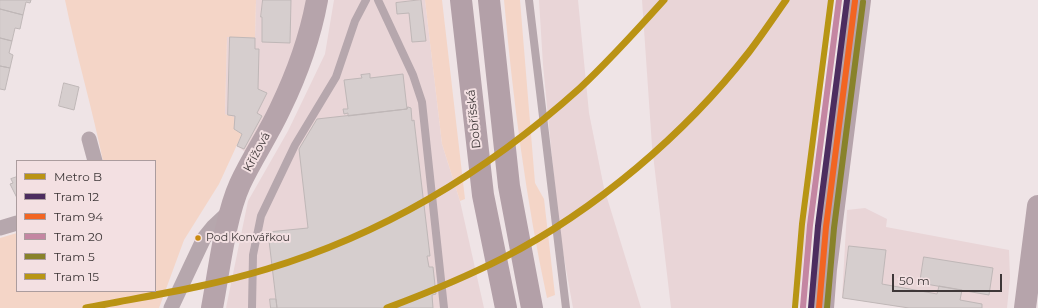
<!DOCTYPE html>
<html>
<head>
<meta charset="utf-8">
<style>
  body { margin:0 }
  #map { position:relative; width:1038px; height:308px; overflow:hidden; background:#efe4e6; font-family:Montserrat,sans-serif }
  canvas { display:block }
  .legend { position:absolute; left:16px; top:160px; width:140px; height:132px; box-sizing:border-box; background:#f3e0e2; border:1px solid #ab9c9e; margin:0; padding:5px 7px; list-style:none; font-size:12px; color:#3e3738 }
  .legend li { display:flex; align-items:center; gap:8px; height:20px }
  .legend b { width:20px; border:1px solid #ab9c9e }
  .scale { position:absolute; left:892px; top:274px; width:110px; height:18px; box-sizing:border-box; border:2px solid #3e3738; border-top:0; padding-left:5px; font-size:12px; line-height:14px; white-space:nowrap; color:#3e3738; -webkit-text-stroke:3px #f3e0e2; paint-order:stroke }
</style>
</head>
<body>
<div id="map">
<canvas width="1038" height="308"></canvas>
<ul class="legend">
<li><b style="height:5px;background:#ba9314"></b>Metro B</li>
<li><b style="height:5px;background:#4c2d5f"></b>Tram 12</li>
<li><b style="height:5px;background:#f26522"></b>Tram 94</li>
<li><b style="height:5px;background:#c486a2"></b>Tram 20</li>
<li><b style="height:5px;background:#88822a"></b>Tram 5</li>
<li><b style="height:5px;background:#b79514"></b>Tram 15</li>
</ul>
<div class="scale">50 m</div>
</div>
<script>
const context = document.querySelector('canvas').getContext('2d');
context.lineJoin = 'round';
function fill(path, color) { context.fillStyle = color; context.fill(path, 'evenodd'); }
function strokePath(path, color, width, dash) { context.strokeStyle = color; context.lineWidth = width; context.lineCap = dash ? 'butt' : 'round'; context.setLineDash(dash || []); context.stroke(path); }
function write(font, color, halo, rows, align = 'center') {
  context.font = font + ' Montserrat,sans-serif'; context.lineWidth = 4; context.setLineDash([]); context.textBaseline = 'middle'; context.strokeStyle = halo; context.fillStyle = color; for (const [text, x, y, turn = 0] of rows) {
    context.save(); context.translate(x, y); context.rotate((+turn || 0) * Math.PI / 180); context.textAlign = isNaN(turn) ? turn : align; if (halo) context.strokeText(text, 0, 0); context.fillText(text, 0, 0); context.restore();
  }
}
fill(new Path2D(`
  M256,0H308L297,48L248,154L237,146L242,134L234,129L228,115L225,114L227,37L255,38Z
  M334,0H425L442,144L460,201L484,308H226L248,201L288,131L325,54Z
  M539,0H578L589,113L604,188L641,308H573L559,230L543,65Z
  M642,0H832L798,308H671L652,146Z
  M865,208L887,219L886,227L1009,250L1010,278L1007,308H909L842,298L847,210Z`), '#e9d5d7');
fill(new Path2D(`
  M65,0H256L255,38L227,37L225,114L234,117V129L242,134L219,184L184,240L159,308H0V238L17,233V291H155V161H103C92,107 76,54 65,0Z
  M425,0H442L465,199L460,201L442,144Z
  M504,0H520L535,183L544,199L555,295L547,298C526,200 513,100 504,0Z`), '#f4d5c7');
const building = new Path2D(`
  M0,0H31L30,3L26,2L23,15L0,9Z
  M263,0H291L290,43L262,42V17H261Z
  M421,0L426,41L412,42L409,13L397,14L396,3Z
  M0,9L23,15L20,29L15,28L12,41L0,38Z
  M230,37L255,38V49H259L258,89L267,93L257,113L262,116L244,149L237,146L242,134L234,129L235,116L228,115Z
  M0,38L12,41L9,53L13,55L10,68L0,66Z
  M0,66L10,68L5,90L0,89Z
  M370,74V78L403,74L407,109L348,116V113L344,114L343,109H348L344,80L362,78L361,75Z
  M64,83L79,87L74,110L59,106Z
  M408,107L411,108L412,121L414,120L430,256H427L429,267H433L436,294L432,295L433,308H277L268,232L308,228L299,149L317,119L407,109Z
  M17,177V198L10,184L13,183L11,179Z
  M849,246L886,250L882,284L937,294L939,286L962,290L960,300L982,304V308H909L843,298Z
  M924,257L993,268L989,295L920,283Z
  M270,299H276L277,308H271Z`);
fill(building, '#d6cece');
strokePath(building, '#bfb7b7', 1);
strokePath(new Path2D(`
  M378,0L413,75L422,102L444,308
  M529,0L566,308
  M252,308L253,255L261,216L295,145L336,77L355,21L366,0`), '#b6a7ad', 8);
strokePath(new Path2D(`
  M89,139L95,161
  M0,228L17,223
  M171,308L204,238L213,227L230,211`), '#b6a7ad', 15);
strokePath(new Path2D(`
  M212,308C219,271 225,217 240,184C252,158 268,135 280,109C297,74 310,38 317,0
  M823,308L826,269L860,0
  M1025,308L1038,206`), '#b6a4ab', 22);
strokePath(new Path2D(`
  M461,0L483,195L506,308
  M489,0L509,186L532,308`), '#b3a0a8', 22);
strokePath(new Path2D(`
  M811,308L818,226L847,0`), '#4c2d5f', 6);
strokePath(new Path2D(`
  M819,308L826,227L855,1`), '#f26522', 6);
strokePath(new Path2D(`
  M803,307L810,225L839,0`), '#c486a2', 6);
strokePath(new Path2D(`
  M827,308L834,228L863,2`), '#88822a', 6);
strokePath(new Path2D(`
  M795,307L802,224L831,0`), '#b79514', 6);
strokePath(new Path2D(`
  M86,308C147,296 208,287 267,269C384,234 490,169 580,88C610,60 637,30 664,0
  M387,308C427,293 466,277 503,258C596,210 685,134 749,52C762,35 774,17 786,0`), '#ba9314', 7);
for (const [x, y, r, color] of [
  [198,238,3.5,"#c98a0e"]
]) { const dot = new Path2D(); dot.arc(x, y, r, 0, 2 * Math.PI); context.fillStyle = color; context.fill(dot); strokePath(dot, '#f3e0e2', 1.5); }
write('11px', '#3e3738', '#f3e0e2', [
  ["Pod Konvářkou",206,238]
], 'left');
write('12px', '#3e3738', '#f3e0e2', [
  ["Dobříšská",474,119,-96],
  ["Křížová",257,152,-62]
]);
</script>
</body>
</html>
